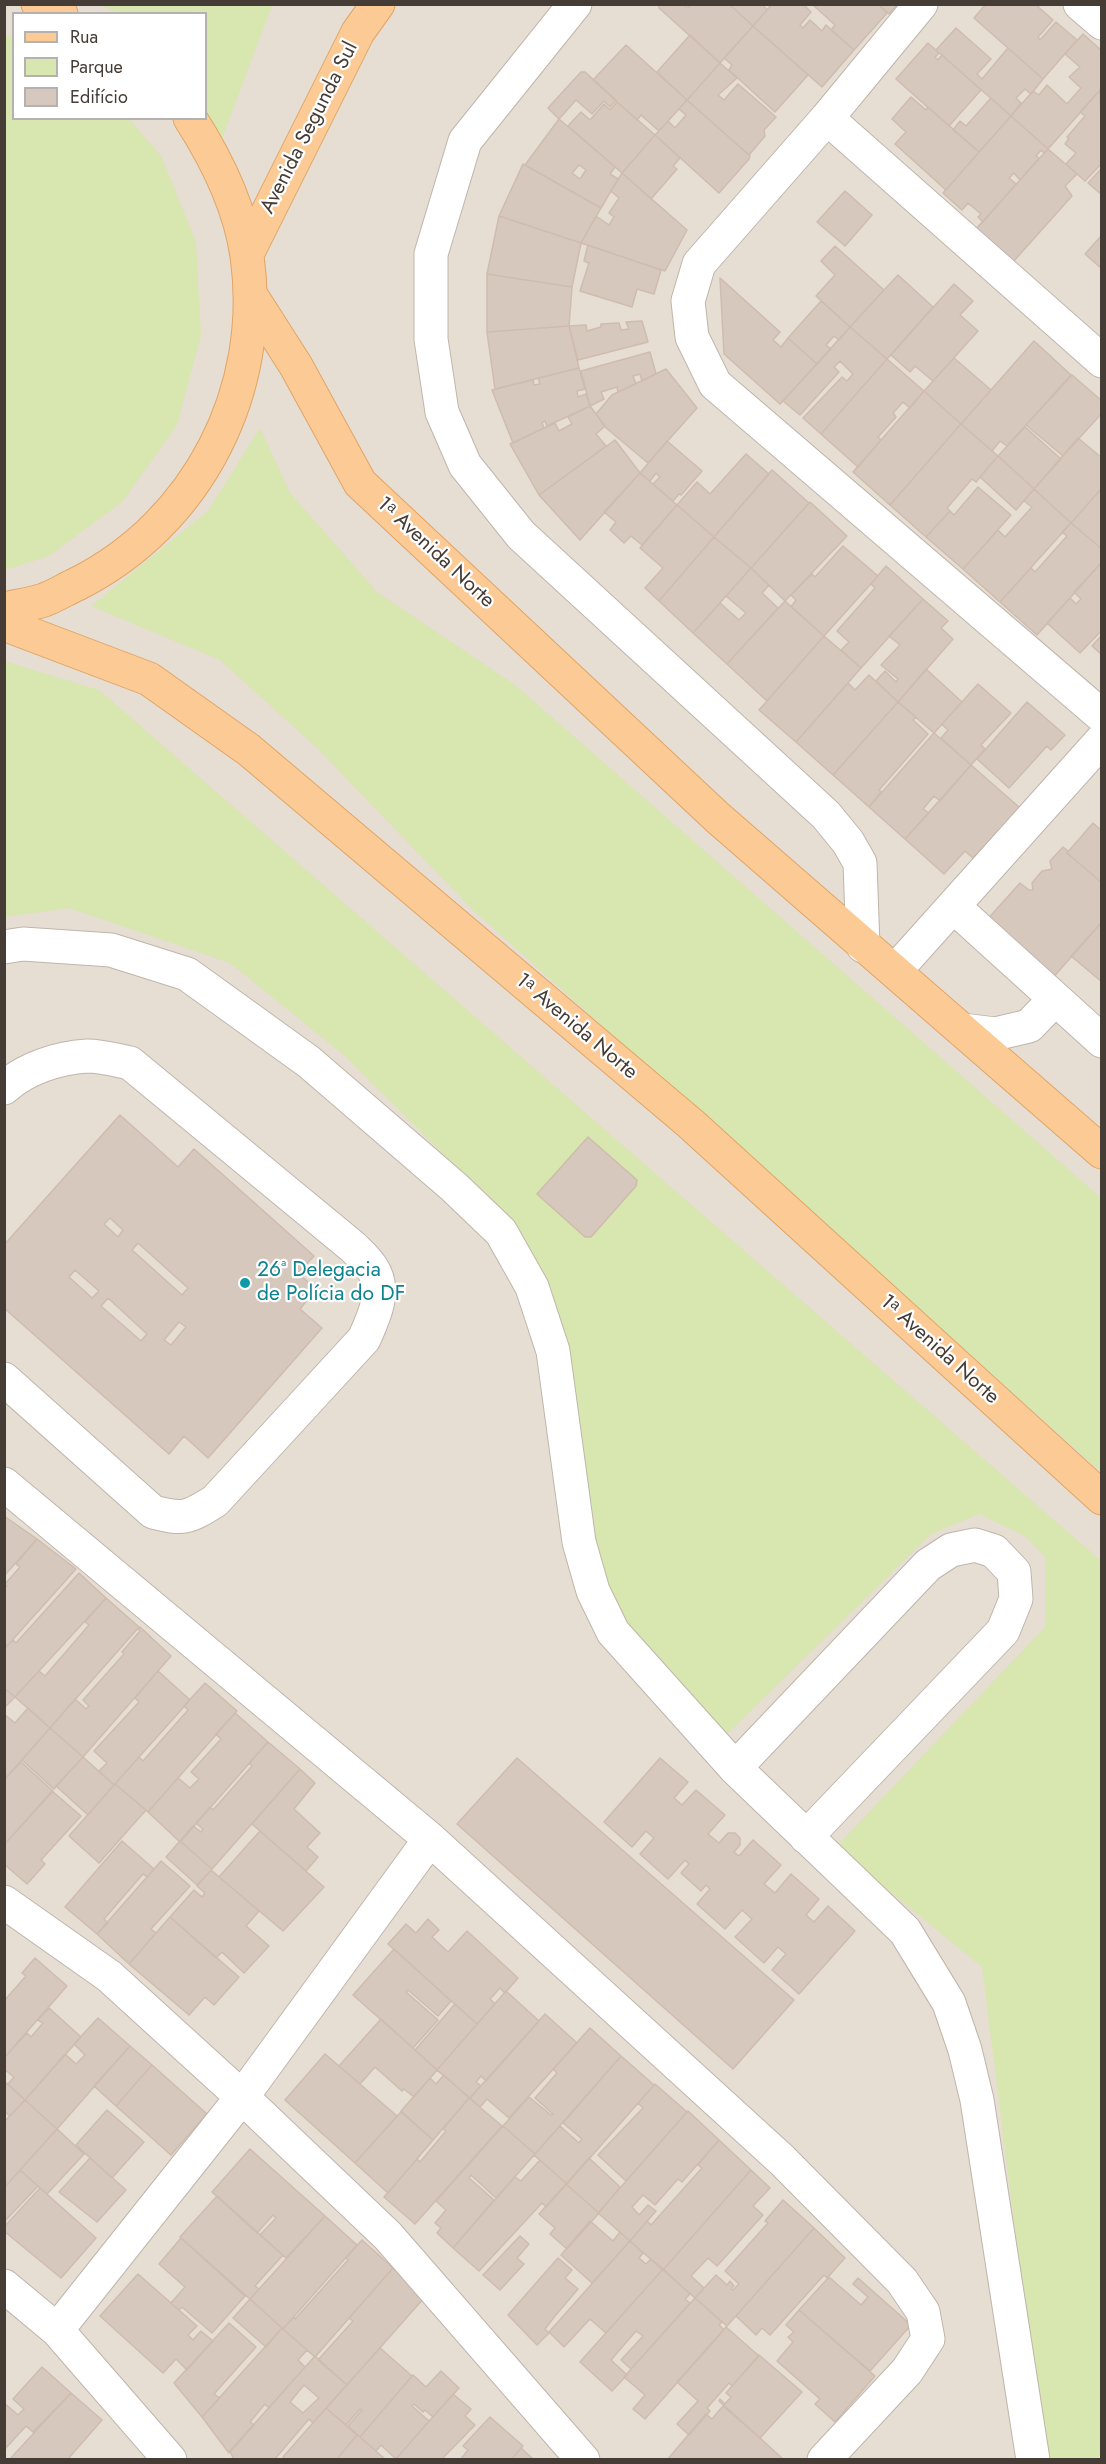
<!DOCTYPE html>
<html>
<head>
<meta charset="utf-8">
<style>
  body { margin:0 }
  #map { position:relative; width:1106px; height:2464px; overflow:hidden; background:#f2ece5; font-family:Jost,sans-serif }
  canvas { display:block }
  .frame { position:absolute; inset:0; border:6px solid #453c35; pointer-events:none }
  .legend { position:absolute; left:12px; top:12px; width:195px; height:108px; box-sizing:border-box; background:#fff; border:2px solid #b5b1ae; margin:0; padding:8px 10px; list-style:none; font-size:18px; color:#453c35 }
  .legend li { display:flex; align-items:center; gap:12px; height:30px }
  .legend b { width:30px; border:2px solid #b5b1ae }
</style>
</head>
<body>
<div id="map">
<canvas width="1106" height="2464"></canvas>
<div class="frame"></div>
<ul class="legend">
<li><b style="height:8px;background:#fccb95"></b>Rua</li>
<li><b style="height:16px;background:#d8e6af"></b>Parque</li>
<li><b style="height:16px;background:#d7c8be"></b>Edifício</li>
</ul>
</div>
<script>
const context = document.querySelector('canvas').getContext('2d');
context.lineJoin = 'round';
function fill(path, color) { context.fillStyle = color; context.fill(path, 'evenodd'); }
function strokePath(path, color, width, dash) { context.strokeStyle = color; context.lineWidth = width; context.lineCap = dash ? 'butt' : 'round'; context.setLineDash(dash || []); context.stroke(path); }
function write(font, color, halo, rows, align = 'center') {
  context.font = font + ' Jost,sans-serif'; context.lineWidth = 4.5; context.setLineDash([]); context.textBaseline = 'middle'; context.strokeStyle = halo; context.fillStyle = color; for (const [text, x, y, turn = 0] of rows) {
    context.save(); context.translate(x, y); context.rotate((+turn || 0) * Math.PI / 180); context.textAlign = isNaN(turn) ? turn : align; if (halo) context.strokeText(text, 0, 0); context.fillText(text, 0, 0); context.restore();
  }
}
fill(new Path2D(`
  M5,5H1101V2459L5,2460ZM14,14H206V118H14Z`), '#e6ddd3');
fill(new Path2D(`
  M99,5H274L271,8L218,149L206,118V14L120,13Z
  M5,35L13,37L14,118L129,119L161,156L196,242L201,335L177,425L123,501L49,556L5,570Z
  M260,428L290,493L377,592L515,685L1101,1198V1472L474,911L316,747L220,660L91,606L208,511Z
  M4,661L99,690L1101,1561V2459H1044L982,1967L836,1847L1045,1627V1557L1025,1536L979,1514L931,1534L727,1734L634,1641L595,1557L501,1211L345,1056L230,963L69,908L5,917Z`), '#d8e6af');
const building = new Path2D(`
  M659,4H683L688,8L691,4H729L753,26L720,63L659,8Z
  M729,4H762L767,10L753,26Z
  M803,4L811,12L800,25L803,28L810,20L822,31L826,25L854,50L822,87L753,26L772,4Z
  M812,4H878L887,13L854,50L831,30L835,25Z
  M878,4H898L889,14Z
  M986,4H1035L1053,20L1038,37L1040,40L1056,22L1077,40L1043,79L974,18Z
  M753,26L808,75L775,112L729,70L732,65L724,58Z
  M956,28L991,59L977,74L982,79L1008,48L1043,79L1031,94L1025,89L1016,98L1021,103L1011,116L936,50Z
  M1083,34L1102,51V88L1048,149L1011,116L1033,91L1039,95L1047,85L1067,104L1081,88L1069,77L1080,67L1065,54Z
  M690,35L720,63L687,100L657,72Z
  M928,43L939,53L935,57L938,60L942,55L981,90L949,126L896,79Z
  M626,45L687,100L659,131L641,115L637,120L593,80Z
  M720,63L737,78L718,95L724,100L738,84L776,117L764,130L765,136L749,155L687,100Z
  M581,72H585L616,100L610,107L604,101L592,114L576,100L559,119L548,108Z
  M1100,90L1102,163L1085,181L1066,164L1076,153L1065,144L1069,138L1067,137L1085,116L1080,112Z
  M911,97L926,110L928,107L979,152L946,190L895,144L906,132L892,119Z
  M991,98L1011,116L979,152L953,130L960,121L966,126Z
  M687,100L750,156L749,159L719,193L655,135L668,121L675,128L686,115L679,109Z
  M617,102L655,135L622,173L568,126L581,112L590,120L604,104L610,110Z
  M1011,116L1048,149L1044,153L1041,150L1036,156L1039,158L1020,180L1014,173L1009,178L1016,184L983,222L978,217L981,214L968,203L962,210L943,193Z
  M559,119L615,167L610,174L618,179L601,208L525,165ZM579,165L586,170L580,179L572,173Z
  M655,135L680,158L673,166L677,169L651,199L622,173Z
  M1048,149L1077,174L1065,186L1072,196L1012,263L975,230Z
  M523,164L601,208L581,243L499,216Z
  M1102,168V195L1088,183Z
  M622,173L687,230L665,271L581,243L596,216L609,225L614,217L609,213L619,198L611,191Z
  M845,191L872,215L845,246L817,222Z
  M499,216L581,243L572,287L487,274Z
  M1102,235V269L1085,254Z
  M588,245L661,270L654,294L637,289L632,307L580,291L589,263L584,261Z
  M835,246L884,290L850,327L816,296L835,275L821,261Z
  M487,274L572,287L569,326L487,332Z
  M898,275L933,307L887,359L850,327Z
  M720,278L780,332L773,340L781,347L788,338L817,364L780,404L724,354Z
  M954,284L973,301L960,315L978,331L933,381L915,366L910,372L891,355Z
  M821,301L850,327L839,340L834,336L826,345L831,349L817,364L788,338Z
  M642,321L648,342L578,360L569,326L586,325L587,331L601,327V324L619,323L621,330L629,329L626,322Z
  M569,326L579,368L495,389L487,332Z
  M850,327L887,359L821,434L803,418L842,377L847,381L853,374L840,361L834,367L839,372L800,415L783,401Z
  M1034,341L1071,375L1007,446L1000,441L992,451L961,424Z
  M650,352L656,374L642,381L640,374L633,376L636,384L618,392L617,387L601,392L604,399L590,406L581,371Z
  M954,358L991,390L961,424L924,391Z
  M887,359L924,391L910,408L903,402L893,413L896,417L878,437L881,440L858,467L821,434Z
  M579,368L585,389L577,391L578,397L586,394L590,406L547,426L545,421L542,423L544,428L513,443L492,390L533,380L534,385L540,384L538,378Z
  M666,369L697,408L648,463L605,427L596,414L612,395Z
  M1072,375L1102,401V413L1063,456L1026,425Z
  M924,391L961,424L890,505L853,472Z
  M590,406L605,426L596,434L606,446L539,495L510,444L555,423L559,431L572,424L568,417Z
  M961,424L998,456L976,482L972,479L947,508L950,511L926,537L890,505Z
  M1025,427L1061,459L1034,489L998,456Z
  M1078,438L1102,458V488L1071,523L1034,489Z
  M615,440L640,473L580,540L539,495Z
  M667,441L702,471L681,495L679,494L673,501L653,484L660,477L656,473L650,481L640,473Z
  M746,454L769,474L714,537L677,505L697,482L710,494Z
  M998,456L1034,489L1016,510L980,477Z
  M772,470L809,503L751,568L714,537Z
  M640,473L677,505L642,545L631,536L624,543L610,530L616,522L604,512Z
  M978,487L1011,515L963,569L926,537L950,511L954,515Z
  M1102,488V549L1071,523Z
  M1034,489L1071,523L1000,602L963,569L998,530L1005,537L1032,507L1024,501Z
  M810,502L847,536L785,601L751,568Z
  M677,505L714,537L659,601L645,588L663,568L640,548Z
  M1071,523L1102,549V562L1037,635L1000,602L1031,568L1035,572L1067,536L1062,532Z
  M714,537L751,568L693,633L659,601Z
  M843,546L878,576L824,636L791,607L796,600L791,595L812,574L815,577Z
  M1102,562V630L1080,653L1047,623L1070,598L1076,604L1081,599L1074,592Z
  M886,566L923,599L861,668L841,650L849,642L837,631L875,588L871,584Z
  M751,568L769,585L762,593L778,608L727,664L693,633L720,603L739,620L746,613L726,596Z
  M923,599L948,621L941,628L953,639L898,702L876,681L885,671L896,682L898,679L881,665L900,645L889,636Z
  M785,601L824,636L767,701L727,664Z
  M1102,635V655L1092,646Z
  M824,636L861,668L796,742L759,710Z
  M926,669L962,702L934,733L898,702Z
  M869,675L898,702L833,775L796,742L848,683L855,690Z
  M978,684L1011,713L981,745L985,749L971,765L941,738L948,730L942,724Z
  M898,702L916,717L913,720L928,734L879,790L881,792L869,807L832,774L833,775Z
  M1027,702L1065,735L1051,750L1047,746L1009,788L977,759Z
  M934,733L971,765L940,801L934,796L923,809L929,813L905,839L869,807Z
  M971,765L1020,808L973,858L965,851L944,874L905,839Z
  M1093,823L1102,831V883L1067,853Z
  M1063,847L1068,851L1067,853L1102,883V922L1050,981L985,922L1020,883L1029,890H1033L1032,883L1042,871L1052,869L1050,861Z
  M1102,922V982L1071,956Z
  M120,1115L178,1167L194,1149L314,1256L298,1273L316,1289L300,1309L322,1328L208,1458L184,1436L169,1454L4,1308V1245ZM110,1218L123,1230L118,1237L104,1224ZM138,1243L188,1288L182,1295L132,1250ZM75,1270L99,1291L92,1298L69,1277ZM108,1298L147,1334L141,1341L101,1306ZM179,1322L186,1327L171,1345L164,1340Z
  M588,1137L637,1180L636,1186L591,1237H585L537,1194Z
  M4,1516L37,1539L4,1576Z
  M37,1539L76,1569L7,1646L4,1643V1588L7,1586L5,1584L20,1567L16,1564Z
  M79,1573L106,1598L15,1697L4,1688V1649L13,1640L16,1643Z
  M106,1598L139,1627L50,1728L15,1697L39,1671L45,1676L89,1625L85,1622Z
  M140,1627L171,1656L83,1757L50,1728L75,1699L86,1709L89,1706L83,1700L124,1654L122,1652L140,1631L138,1629Z
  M158,1671L190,1700L114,1785L99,1771L107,1763L94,1751L139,1702L135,1698Z
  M205,1683L237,1711L148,1812L115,1784L139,1757L143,1761L188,1710L184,1706Z
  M4,1688L15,1697L4,1708Z
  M28,1708L50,1728L4,1780V1714L15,1723Z
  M235,1713L268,1742L180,1842L148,1812L178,1778L190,1788L199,1779L191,1772L221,1739L216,1734Z
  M50,1728L83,1757L54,1789L22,1760Z
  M268,1742L300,1769L212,1869L180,1841L193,1826L201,1832L203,1829L196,1823L210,1807L213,1810L252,1766L249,1763Z
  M83,1757L114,1785L88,1815L56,1786Z
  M517,1758L794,2000L733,2069L457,1824Z
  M660,1758L688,1782L674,1798L682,1805L696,1790L725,1815L708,1834L719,1843L728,1833H735L740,1838V1845L734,1852L739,1856L753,1840L781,1865L764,1884L775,1893L791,1874L819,1899L806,1915L814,1922L828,1906L855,1931L799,1994L772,1970L786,1954L778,1947L764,1963L735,1937L752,1919L742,1910L725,1929L697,1904L710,1889L706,1885L701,1891L681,1873L689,1864L685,1860L668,1879L640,1854L654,1838L646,1831L632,1847L604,1822Z
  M21,1762L53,1791L4,1845V1780Z
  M300,1769L315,1783L294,1809L320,1833L307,1847L318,1857L306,1871L252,1824Z
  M115,1784L146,1810L99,1863L69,1836Z
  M52,1791L81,1816L41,1860L45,1864L27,1884L4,1864V1845Z
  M260,1831L324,1887L283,1931L219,1877Z
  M122,1841L154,1869L147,1877L143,1874L104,1919L108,1923L97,1934L65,1907Z
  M180,1841L212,1869L197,1885L166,1857Z
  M161,1861L190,1886L151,1929L156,1933L129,1964L97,1934Z
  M211,1870L259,1911L246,1926L269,1946L244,1973L222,1952L216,1958L170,1917L194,1890L202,1897L205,1893L197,1886Z
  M170,1917L239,1977L214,2005L205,1997L189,2015L129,1964Z
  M428,1919L439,1930L432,1937L448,1952L467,1931L518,1978L505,1993L500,1988L490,1999L495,2004L477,2024L388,1944L406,1924L416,1933Z
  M394,1949L451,2001L438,2016L408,1990L406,1992L438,2020L413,2048L353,1995Z
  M35,1958L67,1986L4,2058V2001L26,1976L22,1973Z
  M506,1991L539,2021L486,2081L481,2076L476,2082L481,2086L470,2098L437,2070Z
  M455,2004L477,2024L437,2070L415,2050Z
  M49,2008L81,2037L25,2100L8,2084L14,2077L4,2069V2058L27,2033L31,2037L43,2023L38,2020Z
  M545,2014L577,2043L509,2118L487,2099L480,2107L470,2098Z
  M98,2018L130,2046L57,2129L25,2100L65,2054L76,2064L85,2055L74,2044Z
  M381,2019L437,2070L414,2097L404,2089L402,2091L375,2067L360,2084L339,2066Z
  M590,2028L621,2056L535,2154L503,2126L529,2097L551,2115L553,2114L535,2098L557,2073L553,2069Z
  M130,2046L152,2065L116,2106L94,2086Z
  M325,2054L397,2116L355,2163L285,2100Z
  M621,2056L654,2085L567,2184L534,2155L560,2126L579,2143L582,2139L563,2123Z
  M152,2065L207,2114L171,2155L116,2106Z
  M444,2075L469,2098L433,2140L401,2111L430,2078L436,2084Z
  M4,2081L25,2100L10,2116L4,2111Z
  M655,2084L687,2112L626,2181L598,2155L643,2108L638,2103Z
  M469,2098L502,2126L415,2224L384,2197L417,2159L420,2162L446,2131L443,2129Z
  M25,2100L57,2129L4,2188V2122Z
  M107,2110L144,2142L112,2178L76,2145Z
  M688,2111L719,2140L682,2182L678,2179L655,2205L643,2195L632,2207L639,2215L648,2205L656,2211L630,2241L598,2213Z
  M401,2112L433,2140L388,2193L355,2163Z
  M503,2126L535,2154L496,2198L471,2175L469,2178L494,2200L453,2248L437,2233L441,2228L435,2223L446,2210L436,2201Z
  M57,2129L84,2154L47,2194L20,2170Z
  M719,2140L751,2170L663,2270L630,2241L647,2221L651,2225L702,2168L698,2165Z
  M250,2149L325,2216L286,2258L260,2235L276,2218L273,2215L257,2233L212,2192Z
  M90,2158L126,2190L97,2222L59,2192Z
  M589,2158L620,2187L599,2213L566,2184Z
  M540,2160L567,2184L546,2207L542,2203L479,2271L453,2248L515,2177L521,2181Z
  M20,2170L38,2186L4,2222V2188Z
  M751,2170L770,2188L753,2206L763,2215L717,2266L708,2258L691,2276L704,2288L695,2298L663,2270Z
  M566,2184L599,2213L567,2249L550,2234L555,2228L539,2214Z
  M40,2188L96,2238L61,2278L4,2231V2227Z
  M217,2196L283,2255L255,2286L259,2289L250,2299L180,2237Z
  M783,2200L814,2228L727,2326L695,2298L716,2275L727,2285L730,2281L734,2286L731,2288L733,2290L739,2284L725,2271L768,2223L765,2221Z
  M325,2216L357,2245L283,2329L250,2299Z
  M590,2221L613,2241L620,2232L630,2241L592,2283L561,2255Z
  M814,2228L845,2258L827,2278L824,2275L770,2335L762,2328L756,2335L736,2316Z
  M520,2236L529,2244L517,2258L524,2264L500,2290L483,2275Z
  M181,2238L245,2296L212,2333L182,2307L179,2310L171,2303L185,2287L159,2264Z
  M362,2240L393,2268L315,2357L283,2329L294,2317L295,2319L348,2260L346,2258Z
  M630,2241L643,2253L639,2258L646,2264L651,2259L663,2269L606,2333L590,2319L564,2347L549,2332Z
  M558,2258L572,2270L565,2278L578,2289L555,2316L545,2329L549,2333L537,2345L508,2315Z
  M393,2268L424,2298L347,2385L318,2360L353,2321L349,2318Z
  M663,2269L690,2294L685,2299L690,2303L631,2369L621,2360L643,2336L636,2331L611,2360L627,2375L612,2391L580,2362Z
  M138,2274L197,2326L188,2335L193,2340L201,2331L213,2341L187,2370L176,2359L163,2373L100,2316Z
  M829,2277L861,2305L868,2297L853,2284L858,2278L911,2325L870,2371L799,2310Z
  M695,2298L722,2322L719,2325L724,2330L645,2419L633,2409L645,2395L624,2377Z
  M250,2299L282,2328L266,2347L233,2318Z
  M799,2310L875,2376L835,2422L815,2404L820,2399L777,2361L793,2342L788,2337L794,2332L786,2325Z
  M229,2323L256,2347L214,2394L220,2398L202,2417L174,2383Z
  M726,2327L759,2356L732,2386L729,2383L707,2408L710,2411L689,2435L677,2424L698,2401L677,2382Z
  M282,2328L307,2350L298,2360L305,2367L269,2408L265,2404L250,2422L254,2425L229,2453L202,2417Z
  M380,2348L412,2376L360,2437L348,2426L362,2410L360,2409L346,2425L326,2408Z
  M759,2355L802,2392L760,2438L719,2401L720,2399L725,2404L731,2397L726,2393Z
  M315,2356L347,2385L313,2423L309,2419L274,2460H234L230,2451ZM304,2385L319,2398L303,2413L290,2402Z
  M42,2367L71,2393L33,2432L26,2426L4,2450V2403L18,2415L24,2409L13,2399Z
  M441,2371L459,2388L433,2417L425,2410L423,2412L414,2404L412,2406L429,2421L396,2459L381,2445L376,2451L360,2437L413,2375L426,2387Z
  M71,2393L102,2420L67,2460H9Z
  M453,2394L471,2409L465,2416L475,2425L441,2460H395Z
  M723,2406L760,2438L784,2460H667L706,2414L712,2419Z
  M326,2408L357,2435L336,2460H287L283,2457Z
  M490,2417L523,2446L521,2448L511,2460H460L468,2450L463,2446Z
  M357,2435L360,2437L386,2460H336Z
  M521,2448L534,2460H511Z`);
fill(building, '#d7c8be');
strokePath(building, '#cebcae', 1.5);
const minor = new Path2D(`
  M575,4L465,141L431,254V339L442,412L465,465L521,535L826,815L848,842L860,863L863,946
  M921,4L827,118L699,264L688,301L692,337L715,384L1102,716
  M1080,4L1102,23
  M827,118L1102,361
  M954,907L1102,1041
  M4,947L23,944L111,950L187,974L309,1062L454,1187L501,1232L532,1287L553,1351L579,1542L593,1591L613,1632L735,1768L905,1931L949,2003L965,2050L977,2100L1033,2460
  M895,971L1102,740
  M962,1030L995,1034L1029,1026L1055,999
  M4,1088C26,1068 58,1058 87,1056C101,1056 116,1060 130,1063L353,1247C359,1253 367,1260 372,1268C387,1290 374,1317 364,1339L215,1501C188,1518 184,1520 153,1512L4,1379
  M4,1484L430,1839L782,2160L902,2281L923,2312L928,2339L907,2371L824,2460
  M735,1768L928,1565L951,1550L975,1545L994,1551L1014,1572L1016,1599L1003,1631L806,1837
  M4,1902L109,1976L242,2097L388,2236L583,2460
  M4,2286L57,2330L170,2460
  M57,2330L242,2097L430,1839`);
const major = new Path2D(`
  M38,4L61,14
  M247,254L358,32L378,4
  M250,294L296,366L360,483L718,818L1102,1152
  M4,609C18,606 32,604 44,600C55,596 66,589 77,584C198,523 266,390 247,256C240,206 217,160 190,118
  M4,624L149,679L249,750L691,1124L1102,1498`);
strokePath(minor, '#c0b5ab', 35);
strokePath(major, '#e1a465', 35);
strokePath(minor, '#fff', 33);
strokePath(major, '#fccb95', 33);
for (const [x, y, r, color] of [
  [245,1283,6,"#0f9aa8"]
]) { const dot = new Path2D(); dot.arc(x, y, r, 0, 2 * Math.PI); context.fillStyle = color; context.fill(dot); strokePath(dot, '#fff', 2); }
write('21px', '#453c35', '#fff', [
  ["Avenida Segunda Sul",310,128,-63],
  ["1ᵃ Avenida Norte",435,553,43],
  ["1ᵃ Avenida Norte",576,1027,40],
  ["1ᵃ Avenida Norte",939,1350,42]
]);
write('21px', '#0d838f', '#fff', [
  ["26ª Delegacia",257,1271],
  ["de Polícia do DF",257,1295]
], 'left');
</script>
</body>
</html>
